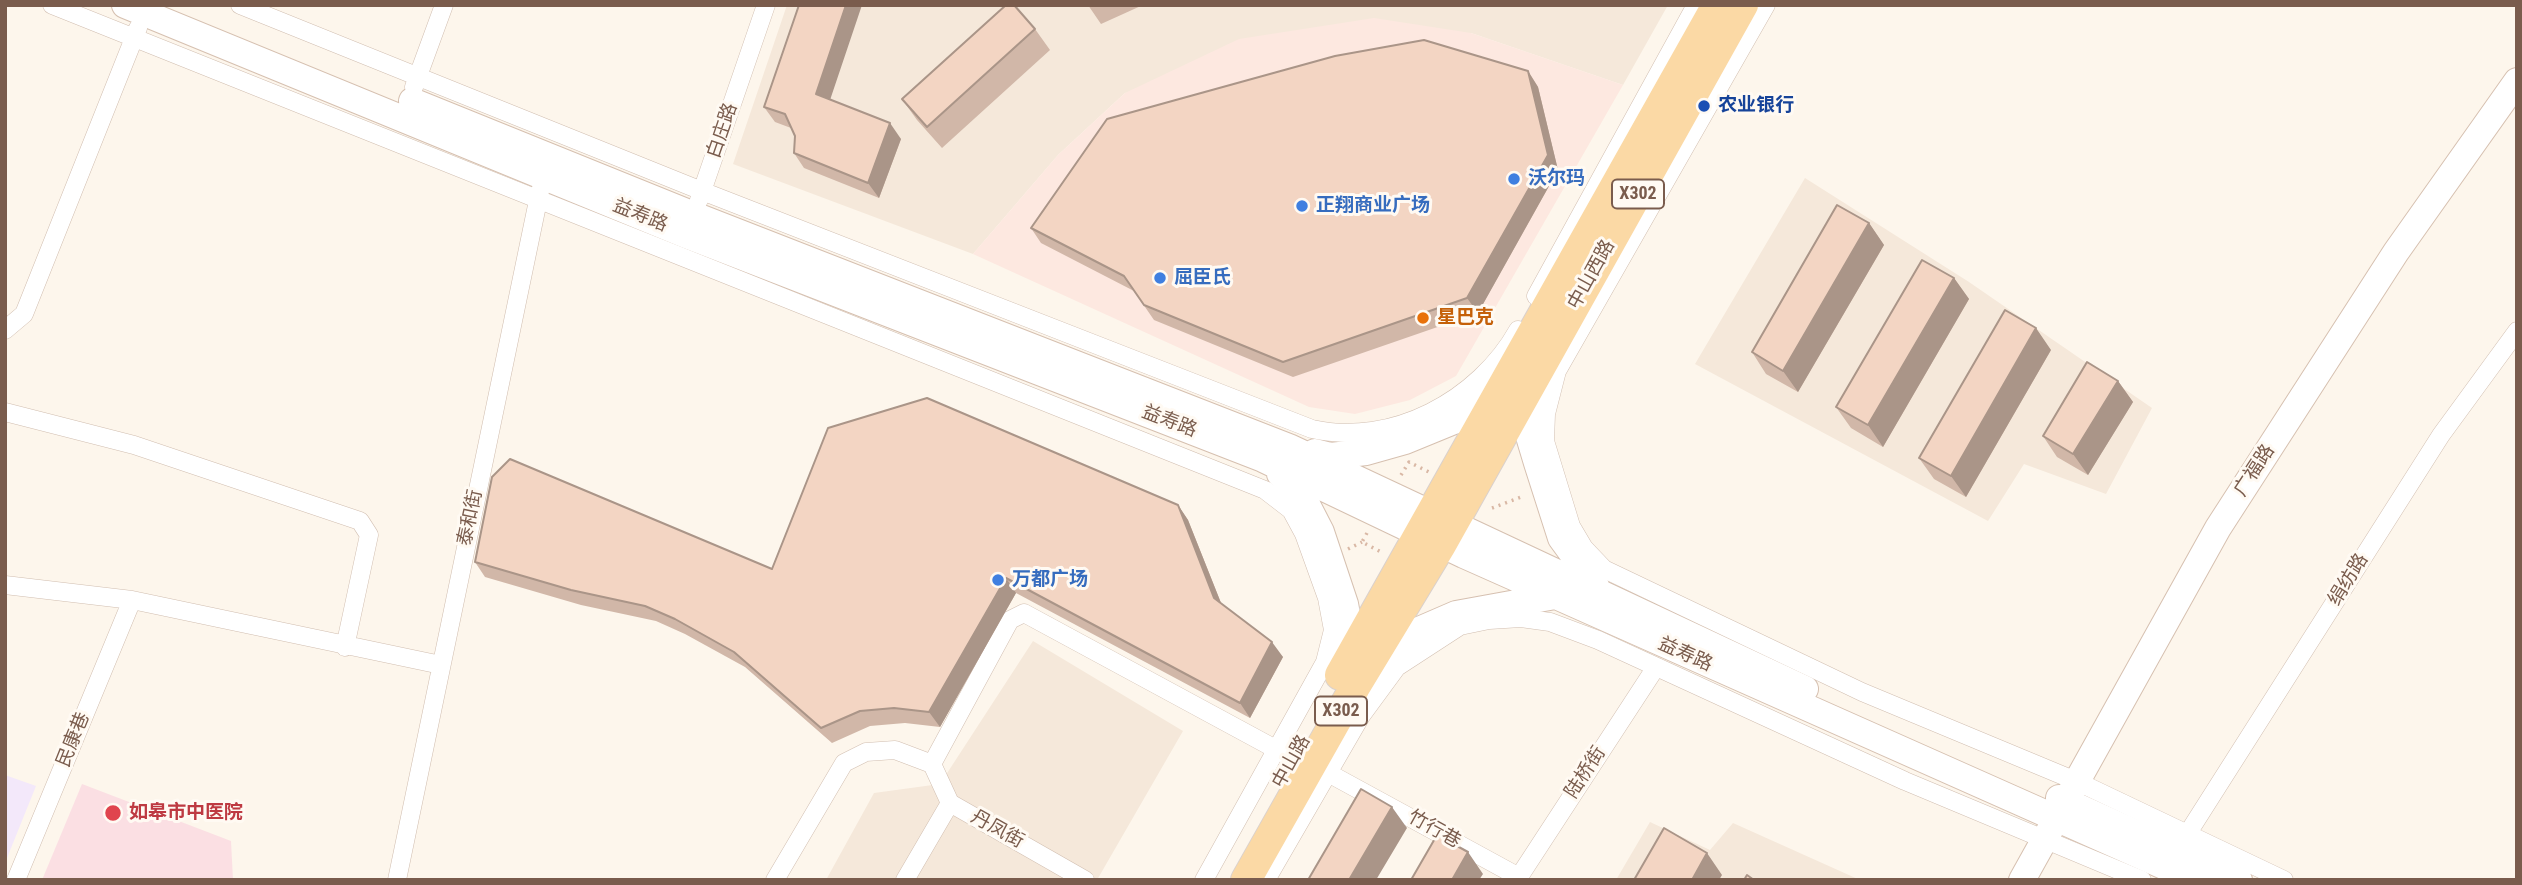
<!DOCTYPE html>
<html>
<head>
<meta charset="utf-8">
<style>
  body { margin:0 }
  #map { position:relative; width:2522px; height:885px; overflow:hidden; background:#fdf6ec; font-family:"Roboto Condensed",sans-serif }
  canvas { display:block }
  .frame { position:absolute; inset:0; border:7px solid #7a5c4d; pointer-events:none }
</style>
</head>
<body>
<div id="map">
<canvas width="2522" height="885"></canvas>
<div class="frame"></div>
</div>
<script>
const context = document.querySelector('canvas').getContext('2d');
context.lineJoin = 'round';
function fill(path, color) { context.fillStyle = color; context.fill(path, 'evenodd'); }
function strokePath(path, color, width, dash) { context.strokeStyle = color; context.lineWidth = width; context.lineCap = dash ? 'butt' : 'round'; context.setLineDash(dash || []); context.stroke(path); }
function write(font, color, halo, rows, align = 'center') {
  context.font = font + ' "Roboto Condensed","Noto Sans SC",sans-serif'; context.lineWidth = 6; context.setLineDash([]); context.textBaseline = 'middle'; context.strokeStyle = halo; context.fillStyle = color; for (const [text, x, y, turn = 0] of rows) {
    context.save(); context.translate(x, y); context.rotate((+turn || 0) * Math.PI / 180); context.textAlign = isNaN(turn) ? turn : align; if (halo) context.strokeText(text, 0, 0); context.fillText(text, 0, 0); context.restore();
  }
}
fill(new Path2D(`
  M787,5H1668L1623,85L1471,33L1125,93L1058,155L973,254L733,164Z
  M1805,178L1969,282L2152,408L2106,494L2024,464L1988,521L1695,364Z
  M1033,641L1183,731L1097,880H826L874,793L940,784Z
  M1650,822L1710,850L1733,823L1860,880H1616Z`), '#f5e8da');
fill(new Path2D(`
  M1374,18L1471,33L1623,85L1456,376L1410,400L1355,414L1309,407L973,254L1058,155L1125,93L1239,39Z`), '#fde8e0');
fill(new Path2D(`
  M5,775L36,786L5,863Z`), '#f3e8fa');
fill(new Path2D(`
  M82,784L231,841L233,880H42Z`), '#fbdfe3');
const street = new Path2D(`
  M52,5L1265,490L1291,510L1304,534L1327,598L1333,630L1325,662L1204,880
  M240,5L702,191L1312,429C1392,447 1479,400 1518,330
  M1766,5L1557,371L1546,414L1545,441L1571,526L1584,548L1604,569L1862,692L2076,781L2284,880
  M414,87L444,5
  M699,200L766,5
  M1536,296L1696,5
  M5,330L24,314L138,28
  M5,412L134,445L360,521L369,535L345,647
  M5,585L132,600L441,665
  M932,764L1010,620L1024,613L1294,759
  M1319,768L1519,877
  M2188,833L2441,435L2517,331
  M16,880L132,600
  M397,880L540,191
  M775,880L844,763L866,752L895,750L932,764L950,803
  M905,880L950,803L1085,880
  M1266,880L1361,716L1397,667L1460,626L1489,620L1521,618L1550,622L1598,640L1905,781L2142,880
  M1517,880L1656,667`);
const secondary = new Path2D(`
  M125,5L686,235L1263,459L1464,555L2195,880
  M412,101L694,215L1289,447L1805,689
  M1532,383L1528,433L1537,463L1561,538L1596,586
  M1315,452L1331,456L1366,452L1405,441L1466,416L1497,389
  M1280,474L1302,495L1321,532L1345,604L1351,636L1345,661
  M1369,673L1419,630L1456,614L1555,596
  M2059,798L2239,880
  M2022,880L2218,528L2396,252L2517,81`);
const primary = new Path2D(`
  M1340,675L1717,5
  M1246,880L1355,687L1441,545L1743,5`);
strokePath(street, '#d1beb0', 19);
strokePath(secondary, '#d6c0b0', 28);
strokePath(primary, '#dad1cd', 32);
strokePath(new Path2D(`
  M1401,475L1409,462L1429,472
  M1492,508L1524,496
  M1367,533L1362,542L1383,553
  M1348,549L1362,542`), '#d9b8a5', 3.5, [2, 5]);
strokePath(street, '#fff', 18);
strokePath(secondary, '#fff', 26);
strokePath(primary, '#fbd9a5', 30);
fill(new Path2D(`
  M1088,5H1143L1101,24Z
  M1035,29L1050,50L942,148L917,120L902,99Z
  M1528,71L1538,87L1558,170L1478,313L1293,377L1154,320L1134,291L1041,243L1031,228Z
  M830,99L901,139L879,198L804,168L794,153L795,136L791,128L775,122L764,107Z
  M1869,223L1884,245L1798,392L1766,374L1752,352Z
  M1954,278L1969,299L1883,447L1851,428L1836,407Z
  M2051,350L1966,497L1934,479L1919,458Z
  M2118,381L2133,402L2088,475L2057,457L2043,436Z
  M1178,505L1188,520L1221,603L1283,657L1250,718L1016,593L940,727L905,723L870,726L832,743L745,667L685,634L656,621L581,605L485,577L475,562L772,569Z`), '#d1b7a8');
fill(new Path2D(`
  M846,5H862L827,109L816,94Z
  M1528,71L1538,87L1558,170L1478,313L1467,298Z
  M890,123L901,139L879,198L868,183Z
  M1869,223L1884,245L1798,392L1783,371Z
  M1954,278L1969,299L1883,447L1868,425Z
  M2036,328L2051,350L1966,497L1951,476Z
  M2118,381L2133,402L2088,475L2073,454Z
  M1178,505L1188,520L1225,613L1214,598Z
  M1006,578L1016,593L940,727L929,712Z
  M1272,642L1283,657L1250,718L1240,703Z
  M1392,807L1407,828L1376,880H1349Z
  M1468,852L1483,874L1479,880H1452Z
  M1707,853L1722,875L1719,880H1692Z`), '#aa9588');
const building = new Path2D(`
  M799,5H846L816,94L890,123L868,183L794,153L795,136L785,114L764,107Z
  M1006,5H1014L1035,29L927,127L902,99Z
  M1424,40L1528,71L1548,155L1467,298L1283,362L1144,305L1124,276L1031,228L1107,119L1335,56Z
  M1837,205L1869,223L1783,371L1752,352Z
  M1922,260L1954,278L1868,425L1836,407Z
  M2005,310L2036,328L1951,476L1919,458Z
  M2087,362L2118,381L2073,454L2043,436Z
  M927,398L1178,505L1214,598L1272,642L1240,703L1006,578L929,712L894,708L860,711L821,728L734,652L675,619L645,606L571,590L475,562L492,477L510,459L772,569L828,428Z
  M1361,789L1392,807L1349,880H1308Z
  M1664,828L1707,853L1692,880H1634Z
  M1437,835L1468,852L1452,880H1411Z
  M1747,875L1754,880H1744Z`);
fill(building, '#f3d5c3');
strokePath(building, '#aa9588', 2);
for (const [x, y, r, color] of [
  [1704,106,7,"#1a4fb4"],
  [1514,179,7,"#3f7fe0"],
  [1302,206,7,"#3f7fe0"],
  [1160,278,7,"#3f7fe0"],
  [1423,318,7,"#e8710a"],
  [998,580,7,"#3f7fe0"],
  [113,813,9,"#e0444e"]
]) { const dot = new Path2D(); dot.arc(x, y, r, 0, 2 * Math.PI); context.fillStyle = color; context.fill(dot); strokePath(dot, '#fffaf3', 2.5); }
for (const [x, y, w] of [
  [1638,194,52],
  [1341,711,52]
]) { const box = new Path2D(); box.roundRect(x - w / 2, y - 14.5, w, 29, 5); context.fillStyle = '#fffaf3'; context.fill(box); strokePath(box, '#7a5c4d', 2); }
write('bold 18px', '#7a5c4d', null, [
  ["X302",1638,194],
  ["X302",1341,711]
]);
write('bold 19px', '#164399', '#fffaf3', [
  ["农业银行",1718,106]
], 'left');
write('19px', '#7a5c4d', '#fffaf3', [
  ["白庄路",723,131,-71],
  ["益寿路",640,216,22],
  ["中山西路",1592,275,-61],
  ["益寿路",1169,422,21],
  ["广福路",2255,471,-57],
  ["泰和街",471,518,-78],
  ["绢纺路",2349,580,-58],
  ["益寿路",1685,655,24],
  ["民康巷",74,740,-68],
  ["中山路",1292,762,-61],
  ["陆桥街",1586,773,-57],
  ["丹凤街",997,830,29],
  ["竹行巷",1434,830,29]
]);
write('bold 19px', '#366cbe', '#fffaf3', [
  ["沃尔玛",1528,179],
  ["正翔商业广场",1316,206],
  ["屈臣氏",1174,278],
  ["万都广场",1012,580]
], 'left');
write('bold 19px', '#c56008', '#fffaf3', [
  ["星巴克",1437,318]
], 'left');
write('bold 19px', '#be3a42', '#fffaf3', [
  ["如皋市中医院",129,813]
], 'left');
</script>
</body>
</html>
